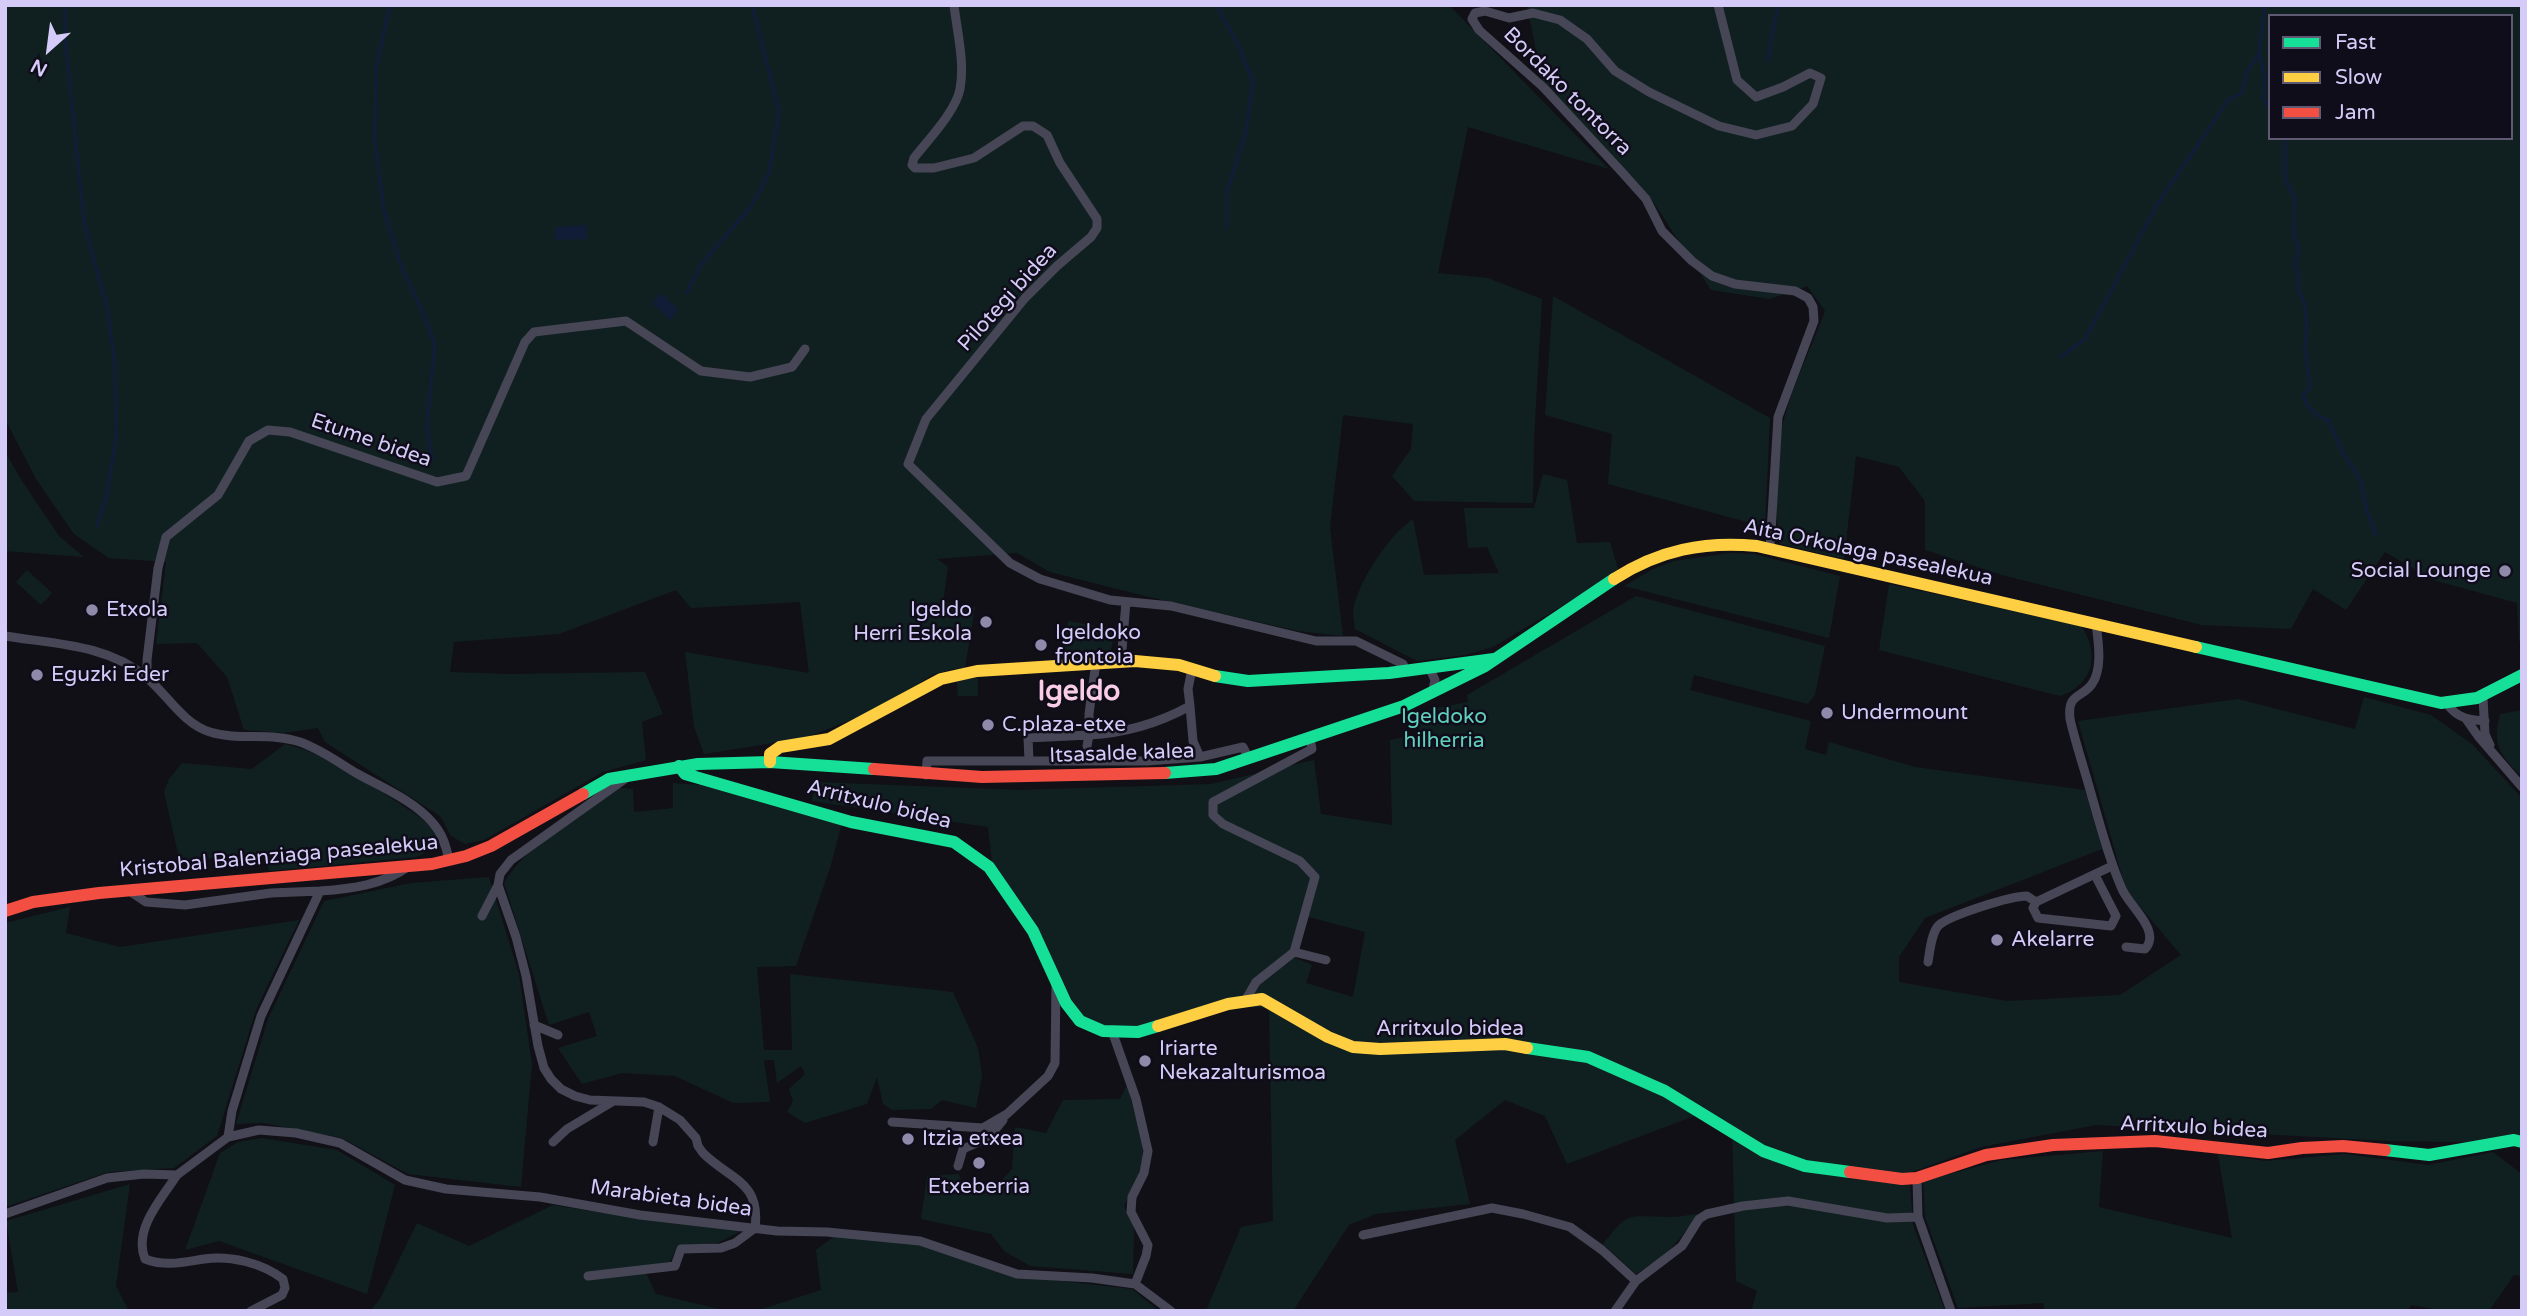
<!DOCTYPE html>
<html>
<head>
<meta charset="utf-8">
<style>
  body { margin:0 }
  #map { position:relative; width:2527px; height:1316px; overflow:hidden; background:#111017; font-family:"Varela Round",sans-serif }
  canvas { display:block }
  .frame { position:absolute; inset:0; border:7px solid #d5cbf9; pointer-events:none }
  .legend { position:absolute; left:2268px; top:14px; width:245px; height:126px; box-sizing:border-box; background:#100d1a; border:2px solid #5f5973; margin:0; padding:9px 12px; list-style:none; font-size:21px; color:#d5cbf9 }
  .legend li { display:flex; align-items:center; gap:14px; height:35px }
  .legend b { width:35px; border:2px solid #5f5973 }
  .north { position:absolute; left:14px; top:14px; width:70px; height:70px; -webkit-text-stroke:5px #100d1a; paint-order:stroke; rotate:208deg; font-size:19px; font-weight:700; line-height:28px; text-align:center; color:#d5cbf9 }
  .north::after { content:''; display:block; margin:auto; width:24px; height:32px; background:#d5cbf9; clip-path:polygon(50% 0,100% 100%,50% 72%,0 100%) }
</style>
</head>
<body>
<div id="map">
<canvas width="2527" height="1316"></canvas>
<div class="frame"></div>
<ul class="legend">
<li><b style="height:9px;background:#16e098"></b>Fast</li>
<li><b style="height:9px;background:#ffcf43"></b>Slow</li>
<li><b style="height:9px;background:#f24e42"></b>Jam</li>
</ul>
<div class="north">N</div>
</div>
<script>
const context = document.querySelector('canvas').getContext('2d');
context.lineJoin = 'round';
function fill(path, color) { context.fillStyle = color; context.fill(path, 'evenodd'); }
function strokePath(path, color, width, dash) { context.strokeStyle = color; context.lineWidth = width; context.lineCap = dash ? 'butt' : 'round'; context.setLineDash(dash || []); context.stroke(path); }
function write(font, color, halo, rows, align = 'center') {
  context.font = font + ' "Varela Round",sans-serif'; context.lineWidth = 5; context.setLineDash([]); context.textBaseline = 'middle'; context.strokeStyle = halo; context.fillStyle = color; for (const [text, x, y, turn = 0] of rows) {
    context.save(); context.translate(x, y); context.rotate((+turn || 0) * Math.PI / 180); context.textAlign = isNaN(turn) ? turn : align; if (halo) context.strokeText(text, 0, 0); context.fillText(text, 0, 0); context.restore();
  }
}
fill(new Path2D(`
  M5,5H1449L1609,169L1468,127L1438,273L1488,278L1542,299L1534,439L1533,503L1414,501L1392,476L1411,449L1413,424L1343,415L1330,527L1343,636L1298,631L1141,595L1050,572L1017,553L937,559L948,567L943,602L975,607L965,668L948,670L932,675L881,708L805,738L704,754L694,727L685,652L809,673L800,602L691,608L676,590L559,634L454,642L450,672L510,674L645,672L663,714L642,722L646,760L603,772L484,840L465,844L451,836L440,816L325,742L318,728L284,733L244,730L227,677L197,643L156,644L166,562L109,558L74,534L36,479L5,419Z
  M1527,5H2522V643L2519,641L2517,603L2433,580L2385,552L2346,610L2313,589L2291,629L2202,625L2002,575L1925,550V501L1899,467L1856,456L1844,559L1780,544C1774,509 1775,454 1784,419C1794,382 1812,347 1825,311L1807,286L1770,299L1711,290L1650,197L1542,82ZM2270,16H2511V138H2270Z
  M1553,296L1770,418L1765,527L1608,484L1612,434L1545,415Z
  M5,451L20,478L59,536L84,557L5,551Z
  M1543,474L1567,480L1577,543L1610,542L1619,572L1493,647L1465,655L1417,661L1355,629C1354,621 1352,613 1354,606C1361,578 1389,535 1413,519L1424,575L1499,573L1487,547L1468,548L1464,508H1534Z
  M1730,553L1754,554L1840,576L1829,638L1624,586L1653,569L1674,561Z
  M27,570L52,593L41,605L16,582Z
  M1889,584L2081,626C2101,654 2093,685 2060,696L1879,650Z
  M1636,596L1825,646L1815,695L1808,704L1694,675L1690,690L1811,721L1805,749L1826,755L1829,742L1915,767L2085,790L2102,849L1925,918L1899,957V982L2007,1001L2120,995L2181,955L2126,890L2078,721L2238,699L2355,729L2364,697L2431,715L2472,744L2522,798V1143L2388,1141L2096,1125L1981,1147L1909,1173L1913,1225L1945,1311H1751L1757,1291L1736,1281L1732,1126L1705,1112L1567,1164L1545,1116L1505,1100L1455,1140L1470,1204L1376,1214L1349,1225L1293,1311H1206L1241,1227L1273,1221L1269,1008L1209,1005L1138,1027L1105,1026L1084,1017L1071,998L1036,924L992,863L988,827L812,801L816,782L1018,790L1211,784L1314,760L1321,814L1392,825L1390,740L1420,734L1417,712L1468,702L1467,695ZM1309,917L1365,932L1353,997L1306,983L1312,965L1295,958Z
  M1068,621L1115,629L1110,655L1062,656Z
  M978,678V696H958L957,679Z
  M2522,710V777C2500,754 2492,746 2500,714Z
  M285,744C297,747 306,750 317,755C334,763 425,816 433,829C440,843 428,853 416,857L269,871L265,852L180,862L164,792L169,779L182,763L252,769Z
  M673,783L713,786L842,823L831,865L796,966L757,967L764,1050H792L790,974L953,992L978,1048L982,1076L976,1108L942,1100L931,1109L892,1110L883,1104L877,1077L867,1104L805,1123L787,1112L793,1101L789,1089L805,1074L801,1066L777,1083L774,1060H764L770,1102L733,1103L675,1076L622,1073L582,1084L558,1048L597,1036L589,1012L549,1025L504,883C529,841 580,815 619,788L633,789L634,812L673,808Z
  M489,877L519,974L532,1064L521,1187L408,1174L342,1138L263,1123L236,1124L268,1019L324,901L411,883Z
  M70,907L66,933L120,947L299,920L256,1010L217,1136L174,1168L108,1172L5,1207V923Z
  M1127,1085L1144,1146L1142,1170L1124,1206L1134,1227L1133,1274L1030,1266L1004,1251L991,1234L921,1219L927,1176L959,1174L962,1183L998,1185L1012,1169L1015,1127L1046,1133L1063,1100L1120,1099Z
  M262,1138L337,1150L395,1185L367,1294L219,1241L185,1250L220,1153L238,1142Z
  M2103,1151L2099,1207L2232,1238L2218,1154L2266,1161L2345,1154L2428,1165L2493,1152L2522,1174V1276L2514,1275L2489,1311H2447L2411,1305L2408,1311H2045L2043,1303L1958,1308L1925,1217L1923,1181L2002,1160Z
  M130,1184L116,1286L129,1311H5V1293L18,1292L6,1221Z
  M553,1205L635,1218L743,1230L718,1243L677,1246L670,1262L649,1265L647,1275L656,1294L727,1311H370L380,1299L417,1223L469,1246Z
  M1698,1214C1677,1244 1667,1255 1636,1274L1603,1244C1629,1212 1625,1216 1664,1217C1675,1218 1687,1215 1698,1214Z
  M837,1234L919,1243L1017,1276L1132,1289L1159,1311H756L821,1290L816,1250Z`), '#102021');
fill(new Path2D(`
  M586,225L587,239L555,240L556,227Z
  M661,293L678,310L670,320L652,303Z`), '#111c36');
strokePath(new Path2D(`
  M65,5V36L84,223L108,312L115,366L116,438L107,494L97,526
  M390,5L376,68L375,143L384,211L401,266L420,306L435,344L427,426L432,459
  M1216,5L1237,42L1253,81L1246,131L1227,192V228
  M2265,5L2259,54L2265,76L2263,97L2270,110
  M1767,61L1778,5
  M2285,138V178L2295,199L2294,236L2299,249L2295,264L2299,276L2298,289L2304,301L2307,328L2305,348L2310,387L2303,395L2308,406L2316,414L2329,421L2342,451L2360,480L2367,510L2376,535
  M687,293L701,264L750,208L769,174L779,111L752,5
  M2061,357L2085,339L2157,205L2228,100L2242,93L2247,71L2259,54`), '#111c36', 3.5);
strokePath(new Path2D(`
  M954,5C957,32 965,62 960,89C956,111 928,140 914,158L912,165L915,168H934L974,158L1023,126H1033L1047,135L1060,163L1097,219V228L1091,237L1057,266L1025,298L926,419L908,464L1010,563L1040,579L1110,600L1171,606L1316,641H1356L1403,664L1406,671
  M1718,5L1737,80L1756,97L1783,87L1810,73L1821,78L1813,104L1792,126L1756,135L1719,126L1649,92L1615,71L1587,39L1560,20L1533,13L1509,18L1485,11L1475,13L1472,19L1479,30L1543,87L1620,170L1646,199L1662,231L1692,261L1712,276L1735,284L1795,291L1808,298L1813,307L1814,321L1778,417L1770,548
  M2096,623C2098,641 2103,668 2092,684C2081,699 2067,693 2070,719C2076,745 2085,771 2092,797C2101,828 2109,860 2122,889C2129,906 2162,931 2145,949L2126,947
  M5,636C54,644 107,644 146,677C168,695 182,723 210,732C239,741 271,732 300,742C320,749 338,762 356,773C381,787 413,800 432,822C442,833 446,845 449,860
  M1096,662L1089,714V735C1125,733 1159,723 1190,706L1188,689L1192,669
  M1121,662L1126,602
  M1429,667L1435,680L1432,694
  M147,678V660L158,568L166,537L218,495L249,441L268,430L290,432L437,482L466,476L525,342L534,332L626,321L701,371L750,377L792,367L805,349
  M2483,698L2485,734L2490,745
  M2447,704C2457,718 2469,720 2485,721
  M1190,706L1193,741L1200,757
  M2466,719L2478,736L2522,787
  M1029,760L1028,738L1089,735L1087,746
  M926,775L927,761H1147L1200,757L1243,747L1249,759
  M128,890L146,902L185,905L271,893L320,891L261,1016L232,1111L228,1137
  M320,891C351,889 383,885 409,866
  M2036,902L2033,908L2038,918L2111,926L2116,916L2095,875
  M482,916L498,885
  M1294,952L1326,960
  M1928,962C1930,951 1931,933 1939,925C1951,915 2010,896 2027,896L2036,902L2112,866
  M1245,1001L1256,982L1294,952L1315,877L1300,861L1223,824L1213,815V802L1312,749L1310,738
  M534,1025L558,1035
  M1112,1031L1136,1099L1148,1151L1144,1173L1132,1197L1131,1212L1148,1245L1146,1256L1135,1284
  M892,1122L983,1128L1007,1114L1048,1076L1055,1063L1056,982
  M553,1142L567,1129L612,1102
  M653,1142L659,1107
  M958,1166L963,1149L988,1138L1003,1120
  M177,1175C161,1199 133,1230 145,1259C165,1267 184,1262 204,1259C230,1255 262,1263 283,1279L285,1288L282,1295L251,1311
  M1917,1178L1918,1217L1951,1311
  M5,1214L107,1178L144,1174L177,1175L228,1137L259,1130L296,1133L340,1143L405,1180L446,1189L540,1197L640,1215L777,1231L827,1232L920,1241L1017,1274L1092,1278L1135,1284L1171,1311
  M1363,1235L1492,1208L1523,1214L1570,1227L1602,1250L1636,1281
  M588,1276L675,1266L681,1249L721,1248L735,1243L755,1228C761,1181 730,1180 703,1153L698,1146L696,1138L680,1120L659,1107L644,1102L590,1100L575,1096L561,1089L551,1079L544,1068L538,1046L526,976L516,937L498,885L500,874L511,860L626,778
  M1615,1311L1636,1281L1682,1246L1699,1219L1707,1214L1743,1206L1788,1201L1887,1218L1918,1217`), '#474656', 9);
strokePath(new Path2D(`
  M2196,647L2441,703L2477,698L2522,675
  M1215,676L1248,681L1389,673L1494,659
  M679,766L685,774L851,822L954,842L989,867L1033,931L1066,1003L1080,1021L1103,1031L1138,1032L1158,1026
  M1165,773L1216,769L1404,706L1485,666L1614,579
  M583,794L609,779L698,764L770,762L874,769
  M1527,1048L1588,1057L1665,1091L1763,1151L1805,1166L1850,1172
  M2385,1150L2429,1155L2514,1140L2522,1142`), '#16e098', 12);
strokePath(new Path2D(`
  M1614,579C1659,550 1704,541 1757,546L2196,647
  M770,762V754L780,747L829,739L941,679L977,671L1135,661L1179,665L1215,676
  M1158,1026L1228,1004L1262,999L1328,1037L1353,1047L1380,1049L1505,1044L1527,1048`), '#ffcf43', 12);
strokePath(new Path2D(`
  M874,769L982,777L1165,773
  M5,911L33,902L99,893L432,864L466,856L491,846L583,794
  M1850,1172L1902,1179L1917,1178L1986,1155L2053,1145L2155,1141L2268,1153L2302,1148L2343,1146L2385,1150`), '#f24e42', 12);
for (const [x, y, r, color] of [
  [2505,571,7,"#908aaa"],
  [92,610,7,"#908aaa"],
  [986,622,7,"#908aaa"],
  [1041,645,7,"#908aaa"],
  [37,675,7,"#908aaa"],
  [1827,713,7,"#908aaa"],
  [988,725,7,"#908aaa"],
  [1997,940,7,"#908aaa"],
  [1145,1061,7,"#908aaa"],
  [908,1139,7,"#908aaa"],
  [979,1163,7,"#908aaa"]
]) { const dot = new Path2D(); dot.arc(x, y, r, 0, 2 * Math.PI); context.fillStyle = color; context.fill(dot); strokePath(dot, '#100d1a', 2.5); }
write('21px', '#d5cbf9', '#100d1a', [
  ["Bordako tontorra",1567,92,45],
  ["Pilotegi bidea",1008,298,-48],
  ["Etume bidea",371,441,19],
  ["Aita Orkolaga pasealekua",1868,553,12],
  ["Itsasalde kalea",1122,754,-2],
  ["Arritxulo bidea",879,805,14],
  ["Kristobal Balenziaga pasealekua",279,857,-5],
  ["Arritxulo bidea",1450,1029],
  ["Arritxulo bidea",2194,1128,3],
  ["Marabieta bidea",671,1199,8]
]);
write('21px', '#d5cbf9', '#100d1a', [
  ["Social Lounge",2491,571,"right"],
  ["Etxola",106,610],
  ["Igeldo",972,610,"right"],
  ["Herri Eskola",972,634,"right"],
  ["Igeldoko",1055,633],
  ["frontoia",1055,657],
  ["Eguzki Eder",51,675],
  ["Undermount",1841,713],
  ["C.plaza-etxe",1002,725],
  ["Akelarre",2011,940],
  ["Iriarte",1159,1049],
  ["Nekazalturismoa",1159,1073],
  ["Itzia etxea",922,1139],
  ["Etxeberria",979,1187,"center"]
], 'left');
write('21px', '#61cfbe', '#100d1a', [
  ["Igeldoko",1444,717],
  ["hilherria",1444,741]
]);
write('bold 28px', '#f9cde5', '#100d1a', [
  ["Igeldo",1079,693]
]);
</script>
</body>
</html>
